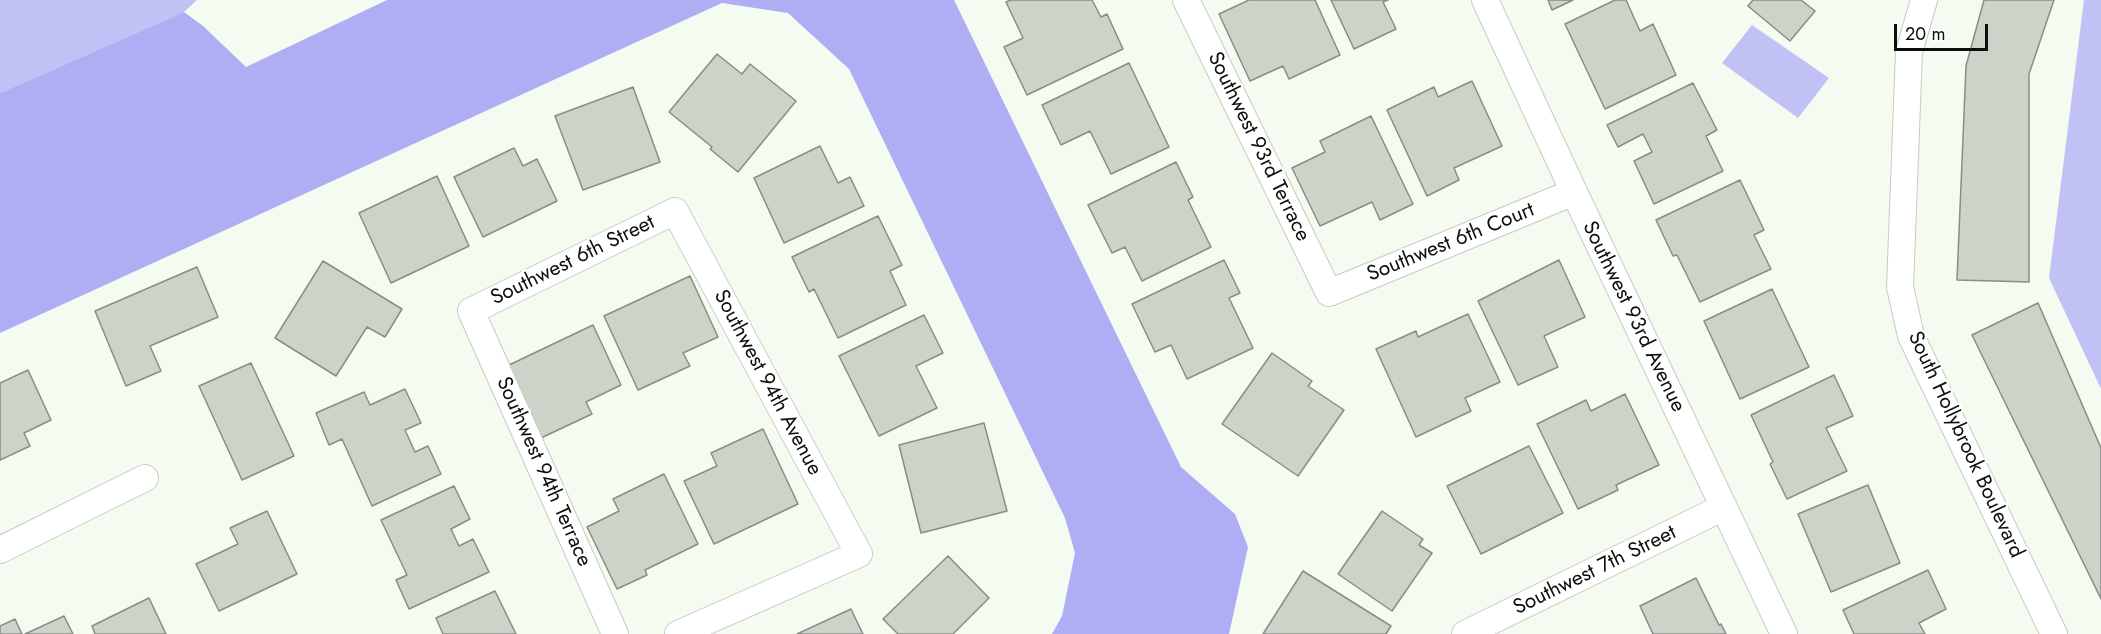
<!DOCTYPE html>
<html>
<head>
<meta charset="utf-8">
<style>
  body { margin:0 }
  #map { position:relative; width:2101px; height:634px; overflow:hidden; background:#f4fcf2; font-family:Jost,sans-serif }
  canvas { display:block }
  .scale { position:absolute; left:1894px; top:24px; width:94px; height:27px; box-sizing:border-box; border:3px solid #0c0f0b; border-top:0; padding-left:8px; font-size:18px; line-height:21px; white-space:nowrap; color:#0c0f0b; -webkit-text-stroke:4px #fff; paint-order:stroke }
</style>
</head>
<body>
<div id="map">
<canvas width="2101" height="634"></canvas>
<div class="scale">20 m</div>
</div>
<script>
const context = document.querySelector('canvas').getContext('2d');
context.lineJoin = 'round';
function fill(path, color) { context.fillStyle = color; context.fill(path, 'evenodd'); }
function strokePath(path, color, width, dash) { context.strokeStyle = color; context.lineWidth = width; context.lineCap = dash ? 'butt' : 'round'; context.setLineDash(dash || []); context.stroke(path); }
function write(font, color, halo, rows, align = 'center') {
  context.font = font + ' Jost,sans-serif'; context.lineWidth = 4.5; context.setLineDash([]); context.textBaseline = 'middle'; context.strokeStyle = halo; context.fillStyle = color; for (const [text, x, y, turn = 0] of rows) {
    context.save(); context.translate(x, y); context.rotate((+turn || 0) * Math.PI / 180); context.textAlign = isNaN(turn) ? turn : align; if (halo) context.strokeText(text, 0, 0); context.fillText(text, 0, 0); context.restore();
  }
}
fill(new Path2D(`
  M0,0H197L184,12L0,93Z
  M2084,0H2101V389L2049,278Z
  M1752,25L1829,78L1798,118L1722,63Z`), '#c1c1f5');
fill(new Path2D(`
  M387,0H954L1181,467L1235,514L1248,547L1229,634H1052L1062,616L1075,553L1065,518L849,69L788,13L722,3L0,333V93L184,12L203,26L246,67Z`), '#afadf3');
const building = new Path2D(`
  M1011,0H1092L1101,17L1107,14L1123,49L1027,95L1004,47L1023,38L1006,2Z
  M1249,0H1315L1340,55L1289,79L1283,66L1250,81L1219,14Z
  M1331,0H1388L1383,2L1396,29L1354,49Z
  M1548,0H1573L1552,10Z
  M1615,0H1626L1640,31L1653,24L1676,75L1605,109L1565,24Z
  M1753,0H1801L1815,11L1790,41L1748,6Z
  M1984,0H2054L2029,74V282L1957,280L1966,66Z
  M717,54L742,74L750,64L796,101L738,172L710,149L712,147L669,112Z
  M1129,63L1169,147L1111,174L1090,131L1061,145L1042,105Z
  M1472,81L1502,146L1454,168L1459,180L1427,196L1387,110L1434,87L1438,97Z
  M1693,83L1717,130L1706,136L1723,171L1654,204L1634,161L1652,152L1643,134L1618,147L1607,125Z
  M633,87L660,162L583,190L555,116Z
  M1371,116L1413,204L1380,220L1372,202L1320,226L1292,168L1325,152L1320,141Z
  M820,146L838,183L850,177L864,206L784,243L754,178Z
  M514,148L523,166L537,159L557,201L483,237L454,177Z
  M1176,162L1193,197L1188,200L1211,247L1142,281L1125,247L1112,253L1088,205Z
  M437,176L469,246L391,283L359,213Z
  M1740,180L1764,230L1754,235L1771,269L1700,302L1677,255L1673,256L1656,220Z
  M878,216L902,265L890,271L906,305L838,338L814,289L809,292L792,257Z
  M1224,260L1240,293L1229,298L1253,348L1187,379L1171,345L1155,352L1132,304Z
  M1559,260L1585,317L1544,336L1558,367L1518,385L1478,301Z
  M323,261L402,309L385,337L367,327L336,376L275,338Z
  M197,267L218,317L150,346L161,371L126,386L95,311Z
  M690,276L718,337L683,353L690,366L638,390L604,316Z
  M1772,289L1809,367L1740,399L1704,321Z
  M2038,303L2101,448V599L1972,335Z
  M1468,314L1500,382L1465,398L1471,411L1416,437L1376,349L1416,331L1418,337Z
  M924,315L943,353L916,366L937,408L879,436L839,356Z
  M593,325L621,385L586,402L592,414L541,438L507,366Z
  M1272,353L1312,381L1308,386L1344,410L1298,476L1222,424Z
  M251,363L294,456L242,480L199,386Z
  M28,370L51,420L24,433L30,446L0,460V383Z
  M1834,375L1853,416L1826,428L1847,471L1787,499L1770,464L1773,462L1751,415Z
  M405,389L421,423L405,430L415,452L428,446L441,474L372,506L342,439L329,445L316,413L364,392L370,405Z
  M1625,394L1659,465L1616,485L1618,490L1578,509L1537,424L1586,400L1591,411Z
  M984,423L1007,511L921,533L899,445Z
  M763,429L798,504L714,544L684,481L717,466L711,453Z
  M1529,446L1563,513L1481,554L1447,486Z
  M664,474L698,544L645,570L647,575L617,589L587,527L619,511L613,499Z
  M1868,485L1900,563L1831,592L1798,514Z
  M454,486L470,519L451,529L459,546L473,539L489,572L409,609L396,580L407,575L381,520Z
  M267,511L297,574L219,611L196,564L238,544L230,528Z
  M1382,511L1423,539L1419,545L1432,553L1392,611L1338,574Z
  M948,556L989,598L953,634H898L883,619Z
  M1928,570L1946,609L1919,623L1925,634H1854L1843,610Z
  M1303,571L1391,626L1386,634H1263Z
  M1696,578L1719,625L1721,624L1726,634H1653L1640,606Z
  M495,591L516,634H443L436,618Z
  M149,598L166,634H95L92,626Z
  M851,609L863,634H797Z
  M64,616L73,634H25Z
  M15,619L22,634H0V626Z`);
fill(building, '#ccd3c9');
strokePath(building, '#888e85', 1.5);
const street = new Path2D(`
  M1186,0L1329,293L1574,192
  M1485,0L1574,192L1784,634
  M1924,0L1909,52L1900,287L1911,336L2054,634
  M0,550L145,478
  M615,634L471,311L675,211L859,554L678,634
  M1465,634L1724,507`);
strokePath(street, '#c5ccc2', 28);
strokePath(street, '#fff', 26);
write('21px', '#0c0f0b', '#fff', [
  ["Southwest 93rd Terrace",1258,147,64],
  ["Southwest 6th Court",1451,243,-22],
  ["Southwest 6th Street",573,261,-26],
  ["Southwest 93rd Avenue",1633,317,64],
  ["Southwest 94th Avenue",767,383,62],
  ["South Hollybrook Boulevard",1965,445,65],
  ["Southwest 94th Terrace",543,472,66],
  ["Southwest 7th Street",1595,571,-26]
]);
</script>
</body>
</html>
